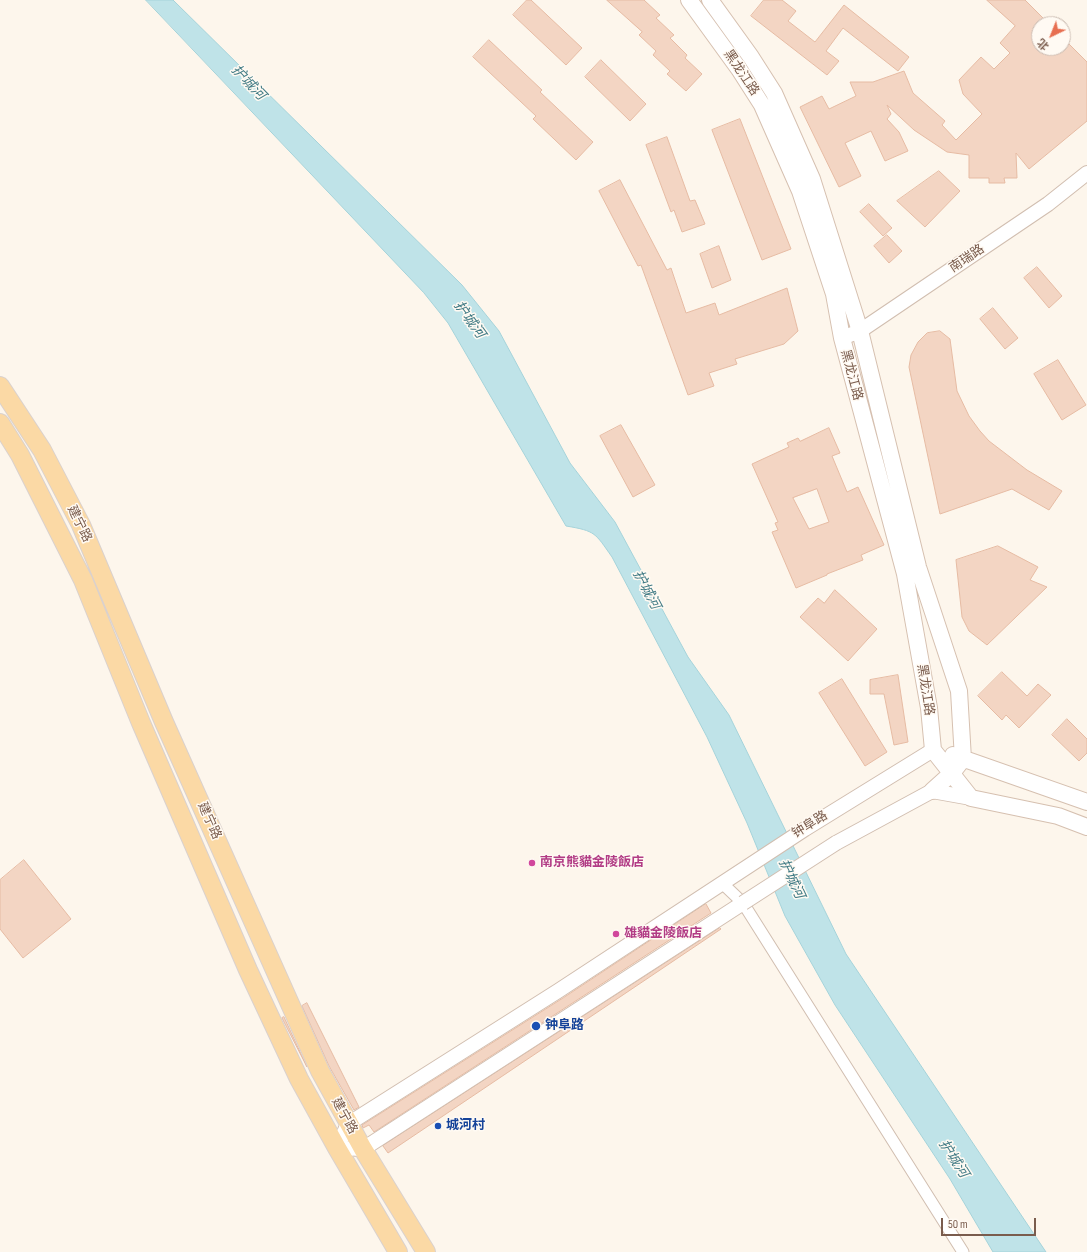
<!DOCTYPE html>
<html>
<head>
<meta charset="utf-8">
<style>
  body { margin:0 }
  #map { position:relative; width:1087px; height:1252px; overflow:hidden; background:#fdf6ec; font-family:"Sofia Sans Condensed","Noto Sans SC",sans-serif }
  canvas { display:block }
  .north { position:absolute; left:1031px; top:16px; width:40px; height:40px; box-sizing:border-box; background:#fffaf3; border:1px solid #cabbb1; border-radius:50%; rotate:223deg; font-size:11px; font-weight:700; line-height:16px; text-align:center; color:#7a5c4d }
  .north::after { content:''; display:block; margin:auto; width:14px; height:18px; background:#e76f51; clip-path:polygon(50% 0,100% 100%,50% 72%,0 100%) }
  .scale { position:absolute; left:941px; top:1218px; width:95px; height:18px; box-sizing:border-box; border:2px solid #7a5c4d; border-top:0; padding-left:5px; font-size:12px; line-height:14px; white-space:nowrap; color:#7a5c4d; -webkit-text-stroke:3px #fffaf3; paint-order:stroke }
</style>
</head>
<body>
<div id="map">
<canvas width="1087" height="1252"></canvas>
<div class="north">北</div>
<div class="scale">50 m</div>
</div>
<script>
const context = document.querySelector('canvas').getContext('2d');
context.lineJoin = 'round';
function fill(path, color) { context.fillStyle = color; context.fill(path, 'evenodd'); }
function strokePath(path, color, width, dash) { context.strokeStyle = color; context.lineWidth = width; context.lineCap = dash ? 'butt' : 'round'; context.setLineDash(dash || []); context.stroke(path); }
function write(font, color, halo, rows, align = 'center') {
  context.font = font + ' "Sofia Sans Condensed","Noto Sans SC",sans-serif'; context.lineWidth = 3; context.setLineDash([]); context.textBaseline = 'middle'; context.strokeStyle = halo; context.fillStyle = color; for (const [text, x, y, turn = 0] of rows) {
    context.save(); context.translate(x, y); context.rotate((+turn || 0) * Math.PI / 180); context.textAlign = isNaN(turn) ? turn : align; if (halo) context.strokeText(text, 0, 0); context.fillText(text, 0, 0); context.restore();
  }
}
const water = new Path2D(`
  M146,0H173L462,285L499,331L570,463L615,522L688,657L729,715L846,954L1046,1252H993L950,1179L835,1005L785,916L747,823L707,737L612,557C595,533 596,531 566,526L448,323L424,293Z`);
fill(water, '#bfe3e8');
strokePath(water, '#a5d3da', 1);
const building = new Path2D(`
  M527,0H531L582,48L566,65L513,15Z
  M607,0H644L660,15L656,18L674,35L670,38L687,55L685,58L702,74L686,91L667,74L670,71L653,55L656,51L639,35L642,32Z
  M764,0H782L796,11L788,21L815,42L844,5L909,57L898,71L843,28L826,51L839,61L827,75L751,16Z
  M987,0H1025L1049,24H1039V48H1063V38L1087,62V121L1029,169L1016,153L1017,178H1004L1005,183H989V178H969V155L947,152L914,130L887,105L891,114L887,119L899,132L908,151L885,161L871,131L845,143L861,176L839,187L800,107L822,96L829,109L856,96L850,82H873L904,71L913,93L945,121L942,125L956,140L982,114L963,94L959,80L981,57L994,69L1010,53L1000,43L1015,26Z
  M489,40L542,90L540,92L593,142L576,160L533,119L536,116L473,57Z
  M601,60L646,104L630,121L585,77Z
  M740,119L791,249L762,260L712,130Z
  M667,137L690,201L695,200L705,224L682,232L674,210L671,212L646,145Z
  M939,171L960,191L925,227L897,201Z
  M620,180L667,270L671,268L686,313L715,303L719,315L787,288L798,331L784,344L735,359L737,364L709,373L714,386L688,395L641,265L638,266L599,191Z
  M869,204L892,228L883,236L860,212Z
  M887,235L902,251L889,263L874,246Z
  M719,246L731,280L712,288L700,254Z
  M1037,267L1062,296L1049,308L1024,278Z
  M993,308L1018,338L1005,349L980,319Z
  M940,331L950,339L957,391L969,416L980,431L989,441L1027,470L1062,491L1049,510L1012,489L940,514L909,367L911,355L918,342L927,333Z
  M1058,360L1086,405L1062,420L1034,374Z
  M621,425L655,485L633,497L600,436Z
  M829,428L840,453L832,456L847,492L858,487L884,545L861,555L863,560L827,574V575L796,588L772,532L778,530L775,523L778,522L752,464L789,447L787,443L798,438L800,441ZM817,489L829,522L809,529L793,498Z
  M998,546L1038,567L1030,580L1047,587L987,645L969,631L962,617L956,560Z
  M835,590L877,629L848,661L800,617L818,598L824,603Z
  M1002,672L1027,696L1038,684L1051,695L1019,728L1006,715L1002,720L978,696Z
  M898,675L908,742L894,745L884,694H870V680Z
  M842,679L887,752L865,766L819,693Z
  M1067,719L1087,739V753L1079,761L1052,735Z
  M24,860L71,919L23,958L0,929V880Z
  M706,904L711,913L374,1132L369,1125L363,1128L362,1125L563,998Z
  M720,928L721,929L388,1153L383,1146Z
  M307,1003L359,1107L354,1110L329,1066L302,1006Z
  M284,1017L307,1067L282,1018Z`);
fill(building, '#f3d5c3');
strokePath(building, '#e6bba3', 1);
const minor = new Path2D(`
  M722,883L743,903L963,1252`);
const tertiary = new Path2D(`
  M842,338L860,331L1048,204L1087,173
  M836,843L932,791L971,798
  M743,903L363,1149L337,1148L348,1124L558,991L805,829L933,750`);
const secondary = new Path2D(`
  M689,0L739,69L762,105L800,191L834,294L842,338L905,574L929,708L933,750L971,798L1058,816L1087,827
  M710,0L751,57L774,93L812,179L860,331L918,567L959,691L963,759L952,773L932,791
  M953,755L1087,802`);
const primary = new Path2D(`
  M0,386L42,450L81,525L164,722L320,1071L363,1149L426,1252
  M0,423L20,455L83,580L141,723L248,970L299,1079L337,1148L398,1252`);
strokePath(minor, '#d1beb0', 13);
strokePath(tertiary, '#d1beb0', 16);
strokePath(secondary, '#d6c0b0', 18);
strokePath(primary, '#dad1cd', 20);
strokePath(minor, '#fff', 11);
strokePath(tertiary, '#fff', 14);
strokePath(secondary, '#fff', 16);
strokePath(primary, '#fbd9a5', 18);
const tertiaryBridge = new Path2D(`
  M743,903L836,843`);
strokePath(tertiaryBridge, '#d1beb0', 16, []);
strokePath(tertiaryBridge, '#fff', 14);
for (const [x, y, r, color] of [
  [532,863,4,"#d1479c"],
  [616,934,4,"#d1479c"],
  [536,1026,5,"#1a4fb4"],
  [438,1126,4,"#1a4fb4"]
]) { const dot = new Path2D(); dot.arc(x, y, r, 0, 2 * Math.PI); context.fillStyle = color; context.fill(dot); strokePath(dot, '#fffaf3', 1.5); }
write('13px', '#7a5c4d', '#fffaf3', [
  ["黑龙江路",741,73,56],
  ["南瑞路",967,259,-34],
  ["黑龙江路",851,375,75],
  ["建宁路",79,524,64],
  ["黑龙江路",925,690,81],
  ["建宁路",209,821,66],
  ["钟阜路",810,825,-32],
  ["建宁路",344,1116,61]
]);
write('bold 13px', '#b23c85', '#fffaf3', [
  ["南京熊貓金陵飯店",540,863],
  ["雄貓金陵飯店",624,934]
], 'left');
write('bold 13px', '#164399', '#fffaf3', [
  ["钟阜路",545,1026],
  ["城河村",446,1126]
], 'left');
write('italic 14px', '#437c86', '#fffaf3', [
  ["护城河",248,83,46],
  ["护城河",469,320,54],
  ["护城河",646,590,62],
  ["护城河",791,879,65],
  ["护城河",953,1159,57]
]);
</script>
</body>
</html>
